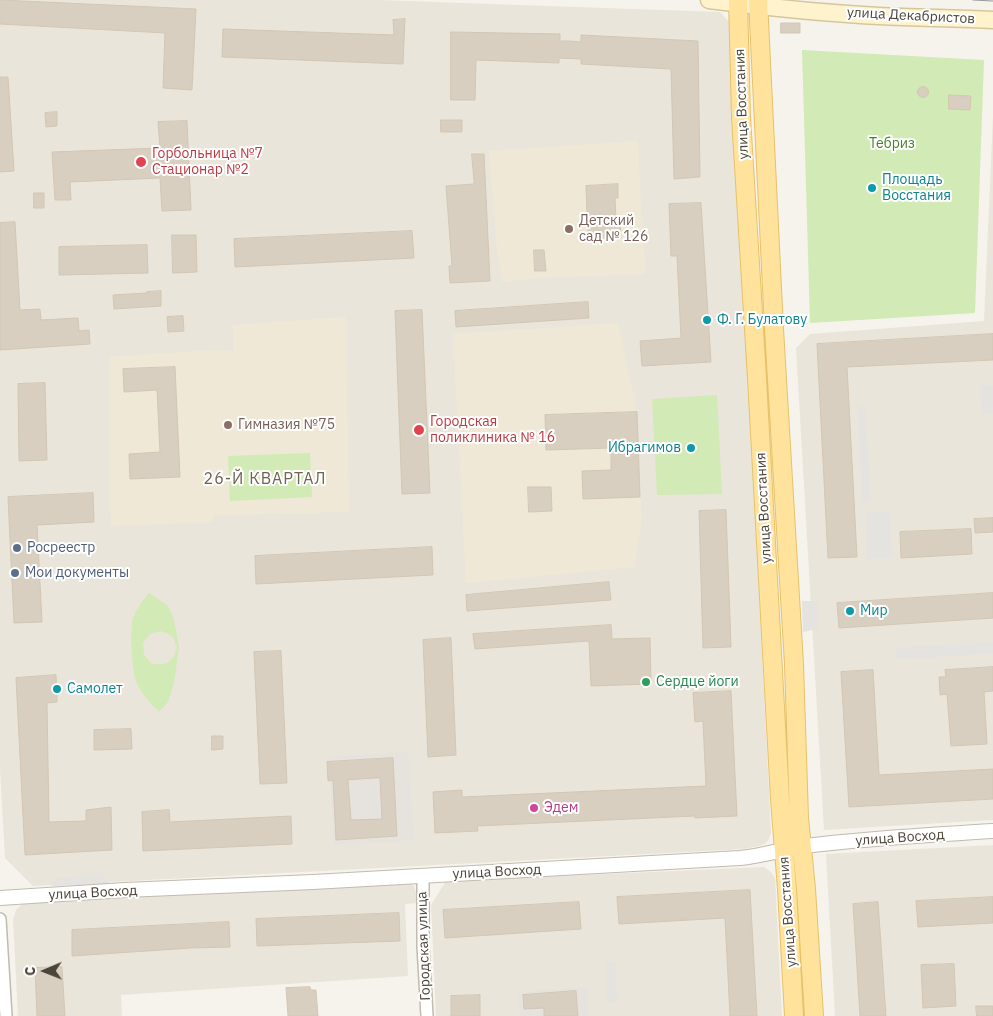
<!DOCTYPE html>
<html>
<head>
<meta charset="utf-8">
<style>
  body { margin:0 }
  #map { position:relative; width:993px; height:1016px; overflow:hidden; background:#f6f3ec; font-family:"IBM Plex Sans",sans-serif }
  canvas { display:block }
  .north { position:absolute; left:20px; top:946px; width:50px; height:50px; -webkit-text-stroke:4px #fff; paint-order:stroke; rotate:269deg; font-size:14px; font-weight:700; line-height:20px; text-align:center; color:#4b4439 }
  .north::after { content:''; display:block; margin:auto; width:18px; height:22px; background:#4b4439; clip-path:polygon(50% 0,100% 100%,50% 72%,0 100%) }
</style>
</head>
<body>
<div id="map">
<canvas width="993" height="1016"></canvas>
<div class="north">С</div>
</div>
<script>
const context = document.querySelector('canvas').getContext('2d');
context.lineJoin = 'round';
function fill(path, color) { context.fillStyle = color; context.fill(path, 'evenodd'); }
function strokePath(path, color, width, dash) { context.strokeStyle = color; context.lineWidth = width; context.lineCap = dash ? 'butt' : 'round'; context.setLineDash(dash || []); context.stroke(path); }
function write(font, color, halo, rows, align = 'center') {
  context.font = font + ' "IBM Plex Sans",sans-serif'; context.lineWidth = 4; context.setLineDash([]); context.textBaseline = 'middle'; context.strokeStyle = halo; context.fillStyle = color; for (const [text, x, y, turn = 0] of rows) {
    context.save(); context.translate(x, y); context.rotate((+turn || 0) * Math.PI / 180); context.textAlign = isNaN(turn) ? turn : align; if (halo) context.strokeText(text, 0, 0); context.fillText(text, 0, 0); context.restore();
  }
}
fill(new Path2D(`
  M0,0H379L720,12L730,23L771,832L769,839L766,843L759,846L744,849L33,886L5,858L0,770Z
  M993,116V820L824,830L796,348L810,334L984,321Z
  M993,845V1016H835L826,854Z
  M764,867L771,872L775,878L782,1016H436L431,905L446,881Z
  M410,883L414,886L416,893L417,903L405,904L408,976L121,995L122,1016H18L13,920L16,910L23,903Z`), '#eae5da');
fill(new Path2D(`
  M408,752L414,840L334,845L328,757Z
  M588,987V1016H520L518,993Z`), '#e6e2dd');
fill(new Path2D(`
  M638,141L641,208L646,274L538,278L502,282L497,250L489,151Z
  M346,317L349,512L213,515V522L111,526L109,479L110,357L211,350L233,351V325Z
  M618,323L637,412L640,497L642,520L634,567L466,583L453,334Z`), '#efe8d6');
fill(new Path2D(`
  M802,50L984,60L975,313L810,323Z
  M717,395L722,494L657,495L652,399Z
  M310,453L312,497L230,501L228,456Z
  M149,593L168,606L174,620L179,647L174,683L168,702L159,712C150,703 141,693 136,681C132,669 130,635 132,623C133,613 143,600 149,593ZM161,631L172,636L177,647C173,662 168,665 152,664L144,655L143,643L150,634Z`), '#d2eab5');
fill(new Path2D(`
  M980,385H993V414H982Z
  M858,405L865,406L871,499L862,504Z
  M890,511L892,558L867,559L866,513Z
  M802,601H817L818,629L803,632Z
  M993,642V654L897,659L896,648Z
  M101,875L110,884L51,886L58,878Z
  M616,962L617,1001L607,1002L606,963Z`), '#e5e3e0');
const building = new Path2D(`
  M0,0L196,9L192,90L163,88L165,33L0,24Z
  M405,19L403,64L222,57L223,29L394,35L393,20Z
  M781,23H800V33H781Z
  M451,32L560,34V41H570L581,42V35L698,41L700,177L674,179L671,69L581,64V59L559,58V63L476,60L475,100H451Z
  M0,77H8L14,171L0,172Z
  M917.5 92a5.5 5.5 0 1 1 11 0a5.5 5.5 0 1 1-11 0Z
  M949,95L971,96L970,110L949,109Z
  M57,112V126L46,127L45,113Z
  M441,120H462V132H441Z
  M187,121L191,210L162,211L160,178L70,182L71,200H55L52,152L160,148L158,122Z
  M472,154H484L490,281L450,283L449,266H452L446,186L474,184Z
  M618,184V198H615L616,220H620L621,238L588,239L586,186Z
  M34,193H44V208H34Z
  M701,203L711,362L642,366L640,341L681,338L677,256H671L669,204Z
  M15,222L20,310L40,309L41,320L78,318L79,331L89,330L90,344L0,350V223Z
  M412,231L414,258L235,267L234,239Z
  M172,235H196L197,272L173,273Z
  M147,245L148,273L59,275V247Z
  M534,250H544L546,271H535Z
  M161,291V306L114,309L113,295L147,293V292Z
  M588,302L589,318L456,327L455,311Z
  M422,310L430,493L402,494L395,311Z
  M183,316L184,331L168,332L167,317Z
  M993,334V360L847,367L857,557L828,558L817,344Z
  M175,367L180,477L130,479L129,454L160,452L157,390L124,392L123,369Z
  M45,383L47,460L19,461L18,384Z
  M637,412L640,497L583,499L582,471L611,470V448L546,450L545,415Z
  M528,487H551L552,511L529,512Z
  M93,493L94,522L37,525L42,622L14,623L8,497Z
  M726,510L731,647L703,648L699,511Z
  M993,518V532L975,533L974,519Z
  M971,529L972,554L901,558L900,532Z
  M432,547L433,575L256,584L255,556Z
  M609,582L611,600L467,611L466,595Z
  M993,593V618L839,628L837,603Z
  M611,625L612,639L650,638L651,684L591,686L589,641L475,649L473,634Z
  M451,638L456,755L428,757L423,640Z
  M281,651L287,783L260,784L254,652Z
  M993,667V691L984,692L987,744L951,746L947,694L940,695L939,677H946L945,670Z
  M873,670L879,775L993,769V799L849,807L841,672Z
  M56,675L57,702L47,703L49,822L86,821V810L111,807L112,850L25,855L16,678Z
  M731,691L737,816L695,818V816L477,826L478,831L435,833L433,792L462,790V797L706,786L703,721L695,722L693,693Z
  M131,729L132,749L94,750V730Z
  M212,736H223V749L212,750Z
  M393,758L397,836L336,840L333,780L328,781L327,762ZM380,778L382,819L351,820L348,780Z
  M169,810L170,822L291,816L292,844L143,851L142,812Z
  M750,890L757,1016H730L725,918L619,924L617,897Z
  M993,897V923L918,927L916,901Z
  M579,902L581,929L445,938L443,910Z
  M878,902L886,1016H860L853,904Z
  M399,913L400,941L257,946L256,919Z
  M229,922L230,947L191,948L72,956V930Z
  M954,964L956,1006L923,1008L921,965Z
  M62,967L65,1016H37L35,968Z
  M310,987L311,990H316L318,1016H288L286,988Z
  M576,991L578,1016H544V1008L524,1009L523,995Z
  M480,995V1016H451V996Z
  M976,1006H993V1016H977Z`);
fill(building, '#d8cfc1');
strokePath(building, '#d3c7b4', 1);
const minor = new Path2D(`
  M423,876V946L427,1016
  M0,919L6,1016`);
const tertiary = new Path2D(`
  M0,898L125,890L313,882L740,858C762,856 783,849 805,846C867,838 930,835 993,831`);
const secondary = new Path2D(`
  M709,0C765,7 822,13 879,16C917,18 955,18 993,20`);
const primary = new Path2D(`
  M738,0L741,117L757,378L780,799L787,889L794,1016
  M758,0L774,329L794,664L799,818L806,889L814,1016`);
strokePath(minor, '#c2bbae', 14);
strokePath(tertiary, '#c2bbae', 16);
strokePath(secondary, '#d6c79b', 19);
strokePath(primary, '#e6c16a', 20);
strokePath(minor, '#fff', 11);
strokePath(tertiary, '#fff', 14);
strokePath(secondary, '#fff3cd', 16);
strokePath(primary, '#ffe39c', 18);
strokePath(new Path2D(`
  M973,0L993,1`), '#9a9a9a', 1);
for (const [x, y, r, color] of [
  [141,162,6,"#e0444e"],
  [872,188,5,"#0f9aa8"],
  [569,229,5,"#8d6e63"],
  [707,320,5,"#0f9aa8"],
  [228,425,5,"#8d6e63"],
  [419,430,6,"#e0444e"],
  [691,448,5,"#0f9aa8"],
  [17,548,5,"#5c6f8a"],
  [15,573,5,"#5c6f8a"],
  [850,611,5,"#0f9aa8"],
  [646,682,5,"#2e9e5b"],
  [57,689,5,"#0f9aa8"],
  [534,808,5,"#d1479c"]
]) { const dot = new Path2D(); dot.arc(x, y, r, 0, 2 * Math.PI); context.fillStyle = color; context.fill(dot); strokePath(dot, '#fff', 2); }
write('14px', '#4b4439', '#fff', [
  ["улица Декабристов",911,16,3],
  ["улица Восстания",742,104,-92],
  ["улица Восстания",764,508,-93],
  ["улица Восход",900,838,-4],
  ["улица Восход",497,872,-3],
  ["улица Восход",93,893,-3],
  ["улица Восстания",788,912,-94],
  ["Городская улица",424,946,-92]
]);
write('14px', '#4a7f2a', '#fff', [
  ["Тебриз",892,144]
]);
write('14px', '#be3a42', '#fff', [
  ["Горбольница №7",152,154],
  ["Стационар №2",152,170],
  ["Городская",430,422],
  ["поликлиника № 16",430,438]
], 'left');
write('14px', '#0d838f', '#fff', [
  ["Площадь",882,180],
  ["Восстания",882,196],
  ["Ф. Г. Булатову",717,320],
  ["Ибрагимов",681,448,"right"],
  ["Мир",860,611],
  ["Самолет",67,689]
], 'left');
write('14px', '#785e54', '#fff', [
  ["Детский",579,221],
  ["сад № 126",579,237],
  ["Гимназия №75",238,425]
], 'left');
write('14px', '#4e5e75', '#fff', [
  ["Росреестр",27,548],
  ["Мои документы",25,573]
], 'left');
write('14px', '#27864d', '#fff', [
  ["Сердце йоги",656,682]
], 'left');
write('14px', '#b23c85', '#fff', [
  ["Эдем",544,808]
], 'left');
context.letterSpacing = '1px';
write('16px', '#6e6250', '#fff', [
  ["26-Й КВАРТАЛ",265,479]
]);
context.letterSpacing = '0px';
</script>
</body>
</html>
